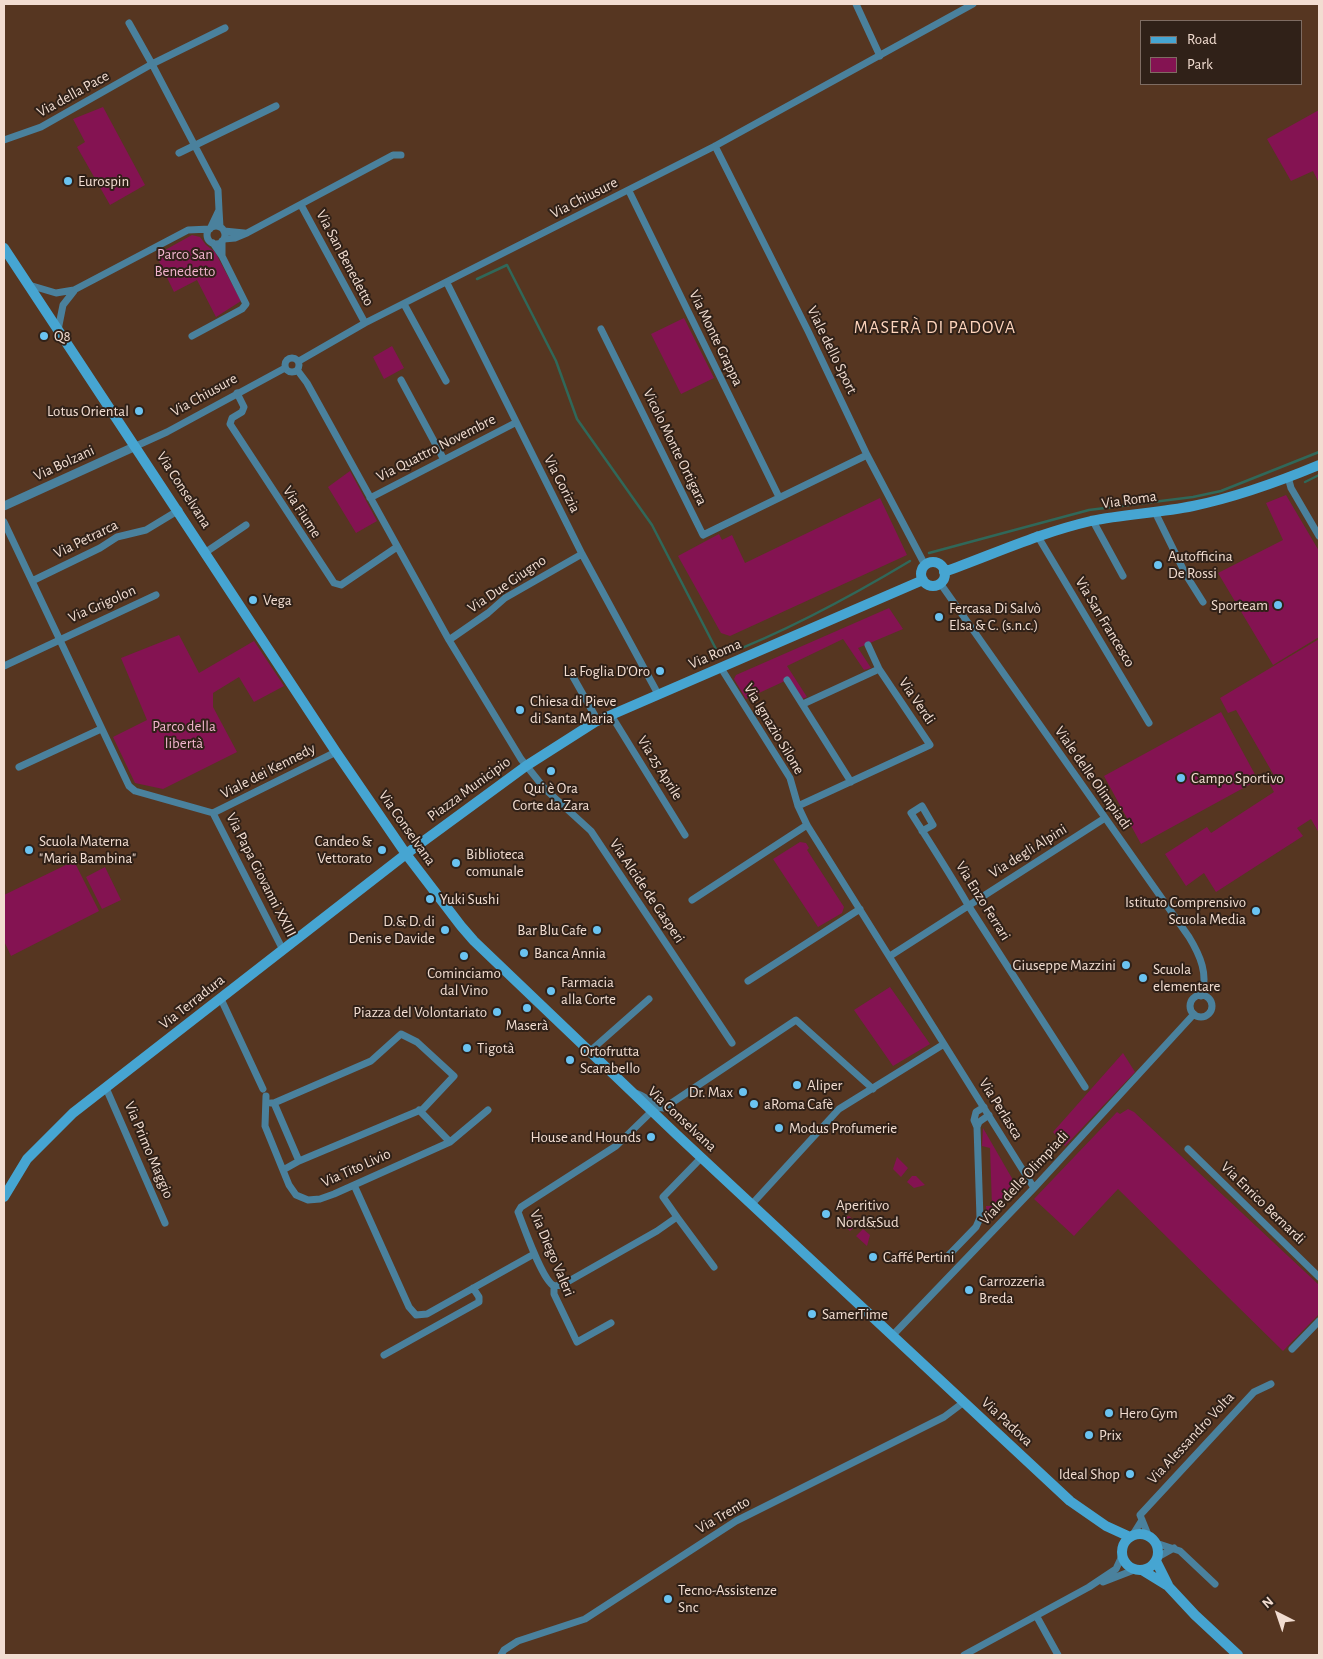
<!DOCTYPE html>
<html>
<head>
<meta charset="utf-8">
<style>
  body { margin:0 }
  #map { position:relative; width:1323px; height:1659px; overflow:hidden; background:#563621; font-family:"Alegreya Sans",sans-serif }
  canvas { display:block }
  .frame { position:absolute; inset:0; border:5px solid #f2ddd1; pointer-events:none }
  .legend { position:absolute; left:1140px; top:20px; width:162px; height:65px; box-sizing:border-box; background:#302118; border:1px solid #7e6c62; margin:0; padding:6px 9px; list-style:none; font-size:15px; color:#f2ddd1 }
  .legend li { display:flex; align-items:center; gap:10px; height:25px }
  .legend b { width:25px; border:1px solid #7e6c62 }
  .north { position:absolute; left:1253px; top:1589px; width:50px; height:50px; -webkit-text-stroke:4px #302118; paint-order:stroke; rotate:319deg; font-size:14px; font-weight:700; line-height:20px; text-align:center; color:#f2ddd1 }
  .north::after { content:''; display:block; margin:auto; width:18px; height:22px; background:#f2ddd1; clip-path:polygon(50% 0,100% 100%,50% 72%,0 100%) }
</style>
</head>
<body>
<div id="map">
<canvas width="1323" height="1659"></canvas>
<div class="frame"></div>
<ul class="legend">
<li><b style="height:6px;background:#46a5d2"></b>Road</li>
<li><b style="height:14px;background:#841352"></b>Park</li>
</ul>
<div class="north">N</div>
</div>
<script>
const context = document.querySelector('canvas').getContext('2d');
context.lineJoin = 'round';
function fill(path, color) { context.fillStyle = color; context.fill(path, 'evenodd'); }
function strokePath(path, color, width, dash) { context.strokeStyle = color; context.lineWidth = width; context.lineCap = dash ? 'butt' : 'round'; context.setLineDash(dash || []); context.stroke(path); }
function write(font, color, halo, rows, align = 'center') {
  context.font = font + ' "Alegreya Sans",sans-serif'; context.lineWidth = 4; context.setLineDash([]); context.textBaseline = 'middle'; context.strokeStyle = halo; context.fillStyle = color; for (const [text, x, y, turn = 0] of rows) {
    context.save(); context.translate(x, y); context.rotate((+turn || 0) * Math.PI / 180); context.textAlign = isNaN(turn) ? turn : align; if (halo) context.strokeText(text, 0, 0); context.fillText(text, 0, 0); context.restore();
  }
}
fill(new Path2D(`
  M103,107L145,185L110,205L77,147L85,142L73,119Z
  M1319,110V183L1313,171L1291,181L1267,139Z
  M192,235L200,237L206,245L215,252L241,301L216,317L197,280L174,292L156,255Z
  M684,318L714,378L681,394L651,334Z
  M392,346L404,368L384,379L373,357Z
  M350,471L377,521L356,533L328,487Z
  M1286,495L1319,551V637L1273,665L1218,573L1283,540L1266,503Z
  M880,498L907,555L730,636L721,633L678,556L719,534L722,540L732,535L745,563Z
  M889,608L903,629L858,648L871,668L864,670L843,639L787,666L807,697L802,699L787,680L746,699L734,679L736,675Z
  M179,635L199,673L254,641L284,686L254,702L239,677L213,693V707L237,752L163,789L135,783L113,737L147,720L121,658Z
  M1319,639V833L1311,819L1297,828L1303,836L1216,892L1204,873L1186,886L1165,854L1207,827L1211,833L1274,792L1268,781L1275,777L1236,710L1228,713L1220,698Z
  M1221,712L1258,780L1141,844L1104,776Z
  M800,842L806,843L809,848L807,850L844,907L842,913L818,927L773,859Z
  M74,861L99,911L11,956L4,941V895Z
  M105,867L121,900L102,909L86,877Z
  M890,987L930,1044L893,1066L854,1010Z
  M1123,1053L1135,1072L1065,1146L1053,1132Z
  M1128,1109L1134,1112L1319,1285V1314L1283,1351L1118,1189L1074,1236L1034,1199L1117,1112L1120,1114Z
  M983,1128L1017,1187L987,1220L986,1206H992L990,1148L982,1146Z
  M897,1157L908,1168L901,1177L893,1169Z
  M912,1176H916L925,1185L914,1188L907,1182Z
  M849,1216L858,1224L850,1231L838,1220Z
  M863,1229L870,1235L867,1246L856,1236Z`), '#841352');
strokePath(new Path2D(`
  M477,279L507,265L556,361L577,419L652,525L718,653L722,656C787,631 850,597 910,561
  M1305,482L1319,475
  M929,553L1089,510L1193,497L1221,491L1319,452`), '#306859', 2.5);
strokePath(new Path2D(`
  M856,4L880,56
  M129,23L152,64L225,28
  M4,140L41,127L152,64L218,190L219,210
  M715,146L808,331L867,455L925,565
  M179,153L276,106
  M629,191L779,497
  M301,205L365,323
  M207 235a9 9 0 1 1 18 0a9 9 0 1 1-18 0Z
  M224,231L244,233
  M224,239L235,238L247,233L393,155H401
  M213,243L222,256V241
  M447,283L582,554L658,694
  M29,285L56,293L74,290L188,230L210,229L219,210L220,227
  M404,304L446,381
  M601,329L703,535L867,455
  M58,330L63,305L74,291
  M192,336L242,309L246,304L222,256
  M285 365a7 7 0 1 1 14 0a7 7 0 1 1-14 0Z
  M299,361L365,323L715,146L973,4
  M298,371L307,383L449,640L521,759L545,789L591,831L732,1043
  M401,380L443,458
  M237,393L244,407L242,412L232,418L230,424L334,583L341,585L397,547
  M136,446L167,432L285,368
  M1288,477L1291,488L1319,536
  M370,498L515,423
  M1155,512L1186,575L1203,602
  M1093,521L1123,576
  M4,522L129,786L135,791L213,813
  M1037,535L1149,723
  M206,552L246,525
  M32,581L100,548L117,537L146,530L179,510
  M940,583L1189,937C1200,955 1209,975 1201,996
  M449,640L488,613L505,598L582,554
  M868,645L879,669
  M4,666L156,595
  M721,668L790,778L798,806L807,825L1034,1188
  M572,675L598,721
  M787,680L851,782
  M611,715L685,835
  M19,767L101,729
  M798,806L930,745L879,669L803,704
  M213,813L283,950
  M213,813L336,752
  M922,831L933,825L922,806L911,813C930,843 950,874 968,905L1085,1087
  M692,900L807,825
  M890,956L1105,818
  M748,981L860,909
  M1190 1006a11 11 0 1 1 22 0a11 11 0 1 1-22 0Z
  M221,999L263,1089
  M589,1052L649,999
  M106,1088L165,1223
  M634,1093C649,1095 652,1109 664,1108L796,1020L873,1089
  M266,1096L265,1126L289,1185L296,1195L308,1200L320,1199L334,1194L450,1142L488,1110
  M271,1103H274L299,1161L283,1170
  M274,1103L371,1061L401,1034L417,1042L454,1076L423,1109L299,1161
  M419,1110L450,1142
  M977,1127L979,1122L989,1115
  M1188,1149L1319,1277
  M354,1185L409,1307L416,1315L427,1314L534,1254
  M752,1204L839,1109L944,1044
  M677,1217L714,1267
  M944,1260L976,1227L980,1218L977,1127L974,1120L976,1112L984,1107
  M554,1286L562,1285L657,1231L677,1217L663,1197L702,1157
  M611,1323L577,1342L554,1294V1286C542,1280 524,1227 518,1212L521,1207L616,1146L652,1111
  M892,1336L1034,1188L1194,1014
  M1292,1349L1319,1321
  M384,1355L479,1302V1297L473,1288
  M1132,1536L1142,1520
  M1149,1537L1140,1515L1254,1392L1271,1384
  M1156,1543L1180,1551L1215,1584
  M1158,1557L1174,1548
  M1103,1582L1134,1570
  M1037,1617L1058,1655
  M501,1655L504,1650L518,1641L585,1619L736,1521L944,1417L964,1402
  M964,1655L1089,1587L1116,1569L1122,1556`), '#4a819d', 7);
strokePath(new Path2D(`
  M4,506L136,446`), '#4a819d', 9);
strokePath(new Path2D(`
  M4,248L336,752L406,854L461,926L474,941L676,1134L1070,1501L1106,1526L1130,1537
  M921 574a12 12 0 1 1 24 0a12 12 0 1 1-24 0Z
  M944,572C994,554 1039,533 1091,521C1125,514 1159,513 1193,506C1237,497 1278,482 1319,465
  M4,1197L27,1159L73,1113L406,854L526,766L595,722L923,580
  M1122 1552a18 18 0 1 1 36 0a18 18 0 1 1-36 0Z
  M1156,1561L1168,1585
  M1142,1570L1168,1586L1195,1615L1238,1655`), '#46a5d2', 10);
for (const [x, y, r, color] of [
  [68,181,5,"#6ac3f1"],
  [44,336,5,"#6ac3f1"],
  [139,411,5,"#6ac3f1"],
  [1158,565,5,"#6ac3f1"],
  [253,600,5,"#6ac3f1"],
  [1278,605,5,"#6ac3f1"],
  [939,617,5,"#6ac3f1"],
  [660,671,5,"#6ac3f1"],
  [520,710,5,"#6ac3f1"],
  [551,771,5,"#6ac3f1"],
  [1181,778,5,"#6ac3f1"],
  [29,850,5,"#6ac3f1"],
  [382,850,5,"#6ac3f1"],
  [456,863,5,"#6ac3f1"],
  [430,899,5,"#6ac3f1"],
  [1256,911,5,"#6ac3f1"],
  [445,930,5,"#6ac3f1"],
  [597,930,5,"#6ac3f1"],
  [524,953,5,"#6ac3f1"],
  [464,956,5,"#6ac3f1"],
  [1126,965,5,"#6ac3f1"],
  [1143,978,5,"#6ac3f1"],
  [551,991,5,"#6ac3f1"],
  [527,1008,5,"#6ac3f1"],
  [497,1012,5,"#6ac3f1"],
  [467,1048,5,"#6ac3f1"],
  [570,1060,5,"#6ac3f1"],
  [797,1085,5,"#6ac3f1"],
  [743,1092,5,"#6ac3f1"],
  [754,1104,5,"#6ac3f1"],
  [779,1128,5,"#6ac3f1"],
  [651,1137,5,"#6ac3f1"],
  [826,1214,5,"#6ac3f1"],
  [873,1257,5,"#6ac3f1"],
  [969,1290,5,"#6ac3f1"],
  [812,1314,5,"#6ac3f1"],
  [1109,1413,5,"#6ac3f1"],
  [1089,1435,5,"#6ac3f1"],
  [1130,1474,5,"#6ac3f1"],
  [668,1599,5,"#6ac3f1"]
]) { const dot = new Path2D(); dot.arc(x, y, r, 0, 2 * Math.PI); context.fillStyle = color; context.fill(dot); strokePath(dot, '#302118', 2); }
write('15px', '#f2ddd1', '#302118', [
  ["Via della Pace",73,94,-29],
  ["Via Chiusure",584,198,-27],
  ["Via San Benedetto",345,258,62],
  ["Via Monte Grappa",716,338,64],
  ["Viale dello Sport",832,350,64],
  ["Via Chiusure",204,395,-29],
  ["Vicolo Monte Ortigara",675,447,64],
  ["Via Quattro Novembre",436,448,-27],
  ["Via Bolzani",64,463,-25],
  ["Via Gorizia",562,484,63],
  ["Via Conselvana",184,490,57],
  ["Via Roma",1129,500,-8],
  ["Via Fiume",302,512,57],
  ["Via Petrarca",86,539,-26],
  ["Via Due Giugno",507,584,-34],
  ["Via Grigolon",102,604,-24],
  ["Via San Francesco",1105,622,59],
  ["Via Roma",715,654,-23],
  ["Via Verdi",917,701,56],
  ["Via Ignazio Silone",774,729,59],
  ["Via 25 Aprile",660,768,58],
  ["Viale dei Kennedy",268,771,-27],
  ["Viale delle Olimpiadi",1093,778,55],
  ["Piazza Municipio",469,789,-36],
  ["Via Conselvana",407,828,55],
  ["Via degli Alpini",1028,851,-32],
  ["Via Papa Giovanni XXIII",261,875,63],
  ["Via Alcide de Gasperi",647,891,56],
  ["Via Enzo Ferrari",983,901,58],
  ["Via Terradura",192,1002,-38],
  ["Via Perlasca",1001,1109,58],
  ["Via Conselvana",682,1119,43],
  ["Via Primo Maggio",149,1150,67],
  ["Via Tito Livio",356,1168,-24],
  ["Viale delle Olimpiadi",1024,1178,-47],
  ["Via Enrico Bernardi",1263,1203,44],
  ["Via Diego Valeri",552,1253,67],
  ["Via Padova",1007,1422,43],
  ["Via Alessandro Volta",1191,1438,-47],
  ["Via Trento",723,1515,-30]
]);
write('15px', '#f2ddd1', '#302118', [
  ["Eurospin",78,181],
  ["Q8",54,336],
  ["Lotus Oriental",129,411,"right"],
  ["Autofficina",1168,556],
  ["De Rossi",1168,573],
  ["Vega",263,600],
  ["Sporteam",1268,605,"right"],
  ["Fercasa Di Salvò",949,608],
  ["Elsa & C. (s.n.c.)",949,625],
  ["La Foglia D'Oro",650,671,"right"],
  ["Chiesa di Pieve",530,701],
  ["di Santa Maria",530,718],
  ["Campo Sportivo",1191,778],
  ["Qui è Ora",551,788,"center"],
  ["Corte da Zara",551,805,"center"],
  ["Scuola Materna",39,841],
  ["\"Maria Bambina\"",39,858],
  ["Candeo &",372,841,"right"],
  ["Vettorato",372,858,"right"],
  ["Biblioteca",466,854],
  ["comunale",466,871],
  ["Yuki Sushi",440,899],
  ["Istituto Comprensivo",1246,902,"right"],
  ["Scuola Media",1246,919,"right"],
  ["D.& D. di",435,921,"right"],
  ["Denis e Davide",435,938,"right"],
  ["Bar Blu Cafe",587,930,"right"],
  ["Banca Annia",534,953],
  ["Giuseppe Mazzini",1116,965,"right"],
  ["Scuola",1153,969],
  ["elementare",1153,986],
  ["Cominciamo",464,973,"center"],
  ["dal Vino",464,990,"center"],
  ["Farmacia",561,982],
  ["alla Corte",561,999],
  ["Piazza del Volontariato",487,1012,"right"],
  ["Maserà",527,1025,"center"],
  ["Tigotà",477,1048],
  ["Ortofrutta",580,1051],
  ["Scarabello",580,1068],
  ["Aliper",807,1085],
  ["Dr. Max",733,1092,"right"],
  ["aRoma Cafè",764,1104],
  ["Modus Profumerie",789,1128],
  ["House and Hounds",641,1137,"right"],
  ["Aperitivo",836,1205],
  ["Nord&Sud",836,1222],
  ["Caffé Pertini",883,1257],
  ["Carrozzeria",979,1281],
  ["Breda",979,1298],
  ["SamerTime",822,1314],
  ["Hero Gym",1119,1413],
  ["Prix",1099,1435],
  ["Ideal Shop",1120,1474,"right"],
  ["Tecno-Assistenze",678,1590],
  ["Snc",678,1607]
], 'left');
write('15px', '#f1b4cd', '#302118', [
  ["Parco San",185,254],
  ["Benedetto",185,271],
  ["Parco della",184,726],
  ["libertà",184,743]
]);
context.letterSpacing = '1px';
write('18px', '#fdd4bc', '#302118', [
  ["MASERÀ DI PADOVA",935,328]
]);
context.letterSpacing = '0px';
</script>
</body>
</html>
